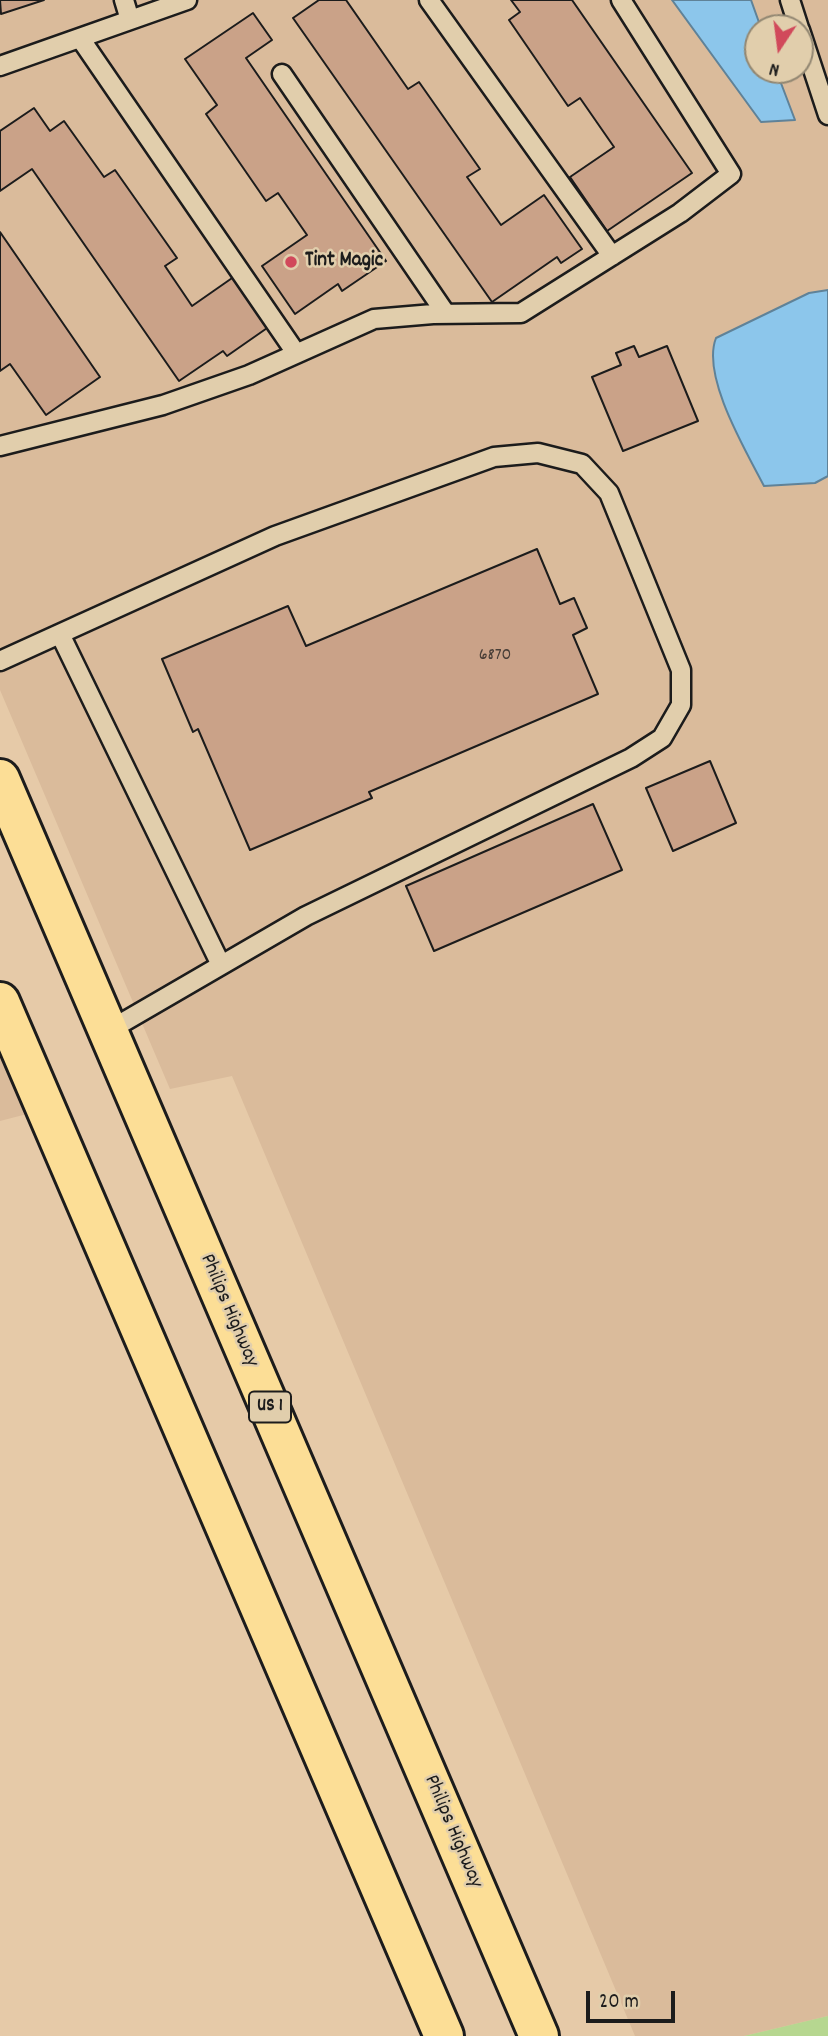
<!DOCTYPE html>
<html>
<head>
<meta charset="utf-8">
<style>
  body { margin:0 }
  #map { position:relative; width:828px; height:2036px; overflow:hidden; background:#e6caa8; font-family:Dekko,sans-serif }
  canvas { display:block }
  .north { position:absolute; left:744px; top:14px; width:70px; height:70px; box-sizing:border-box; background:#e1ceac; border:2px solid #928772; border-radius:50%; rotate:193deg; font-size:19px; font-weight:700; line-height:28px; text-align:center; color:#1c1c1c }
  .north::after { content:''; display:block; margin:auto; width:24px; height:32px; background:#d1495b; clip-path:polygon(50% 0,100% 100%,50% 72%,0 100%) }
  .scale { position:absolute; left:586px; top:1991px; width:89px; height:32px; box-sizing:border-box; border:4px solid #1c1c1c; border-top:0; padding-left:9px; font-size:21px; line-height:24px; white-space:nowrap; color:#1c1c1c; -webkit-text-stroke:5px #e1ceac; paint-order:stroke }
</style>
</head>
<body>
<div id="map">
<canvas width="828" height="2036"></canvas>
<div class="north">N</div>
<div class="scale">20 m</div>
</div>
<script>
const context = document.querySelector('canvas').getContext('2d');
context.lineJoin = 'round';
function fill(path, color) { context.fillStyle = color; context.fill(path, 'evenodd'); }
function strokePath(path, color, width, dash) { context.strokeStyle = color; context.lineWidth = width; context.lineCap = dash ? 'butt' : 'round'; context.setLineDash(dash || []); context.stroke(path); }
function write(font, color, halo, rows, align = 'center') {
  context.font = font + ' Dekko,sans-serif'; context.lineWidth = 5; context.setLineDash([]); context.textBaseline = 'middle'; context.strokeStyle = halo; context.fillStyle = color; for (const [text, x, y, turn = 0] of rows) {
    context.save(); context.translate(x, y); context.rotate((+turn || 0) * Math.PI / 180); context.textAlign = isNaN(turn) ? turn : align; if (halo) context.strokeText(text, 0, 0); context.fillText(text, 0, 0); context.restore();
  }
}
fill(new Path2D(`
  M0,0H828V2016L744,2036H635L232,1076L170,1089L0,690ZM758,28H800V70H758Z
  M0,1054L27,1114L0,1121Z`), '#dabb9b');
fill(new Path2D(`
  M828,2016V2036H744Z`), '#b6d790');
const water = new Path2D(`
  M672,0H751L761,28H758V70H776L795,120L761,122Z
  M828,290V476L815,483L764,486C746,451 701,376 716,338L809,293Z`);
fill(water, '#8cc6eb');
strokePath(water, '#5f8298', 2);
const building = new Path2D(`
  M0,0H44L1,14Z
  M319,0H346L408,89L419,82L480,169L467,177L501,225L544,195L582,249L561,263L557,257L492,302L293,18Z
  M511,0H572L692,173L607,231L570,177L614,147L580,98L568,106L509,20L520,12Z
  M253,13L272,40L246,58L386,261L342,291L338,284L295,314L262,266L307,235L278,193L266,201L206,114L217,105L185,59Z
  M34,108L50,131L64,121L104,177L115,170L177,258L165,266L192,306L235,276L270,326L227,356L223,351L179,381L32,169L0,191V131Z
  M0,232L100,377L46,415L10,364L0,371Z
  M634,346L639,357L667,346L698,421L623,451L592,377L621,365L616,353Z
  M537,549L560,604L574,598L587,628L573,635L598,694L369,792L372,798L250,850L198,729L193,732L162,659L288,606L306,646Z
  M710,761L736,823L673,851L646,788Z
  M593,804L622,870L434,951L406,886Z`);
fill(building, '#caa288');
strokePath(building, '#1c1c1c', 2);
const service = new Path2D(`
  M124,0L130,20
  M429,0L612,256
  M790,0L799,28
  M800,30L828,115
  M80,38L296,353
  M0,66L187,0
  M282,74L446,314
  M0,446L163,405L249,375L374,319L433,314L521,313L680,213L731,174L621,0
  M60,634L221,965
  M0,661L275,536L494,457L538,453L582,464L609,493L681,670V705L662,738L631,758L306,916L108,1031`);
const primary = new Path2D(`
  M0,779L539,2036
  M0,1002L444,2036`);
strokePath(service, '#1c1c1c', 23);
strokePath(primary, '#1c1c1c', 44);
strokePath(service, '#e1ceac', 18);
strokePath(primary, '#fcde96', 38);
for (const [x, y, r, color] of [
  [291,262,7,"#d1495b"]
]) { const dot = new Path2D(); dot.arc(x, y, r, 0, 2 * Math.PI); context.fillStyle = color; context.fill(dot); strokePath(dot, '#e1ceac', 2.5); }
write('18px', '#483e37', null, [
  ["6870",495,657]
]);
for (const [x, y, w] of [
  [270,1407,42]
]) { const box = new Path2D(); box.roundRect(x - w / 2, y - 15.5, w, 31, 5); context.fillStyle = '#e1ceac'; context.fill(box); strokePath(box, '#1c1c1c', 2); }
write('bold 19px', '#1c1c1c', null, [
  ["US 1",270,1407]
]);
write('bold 21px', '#1c1c1c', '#e1ceac', [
  ["Tint Magic",305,262]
], 'left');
write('21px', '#1c1c1c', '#e1ceac', [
  ["Philips Highway",228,1311,67],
  ["Philips Highway",452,1832,67]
]);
</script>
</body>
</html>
